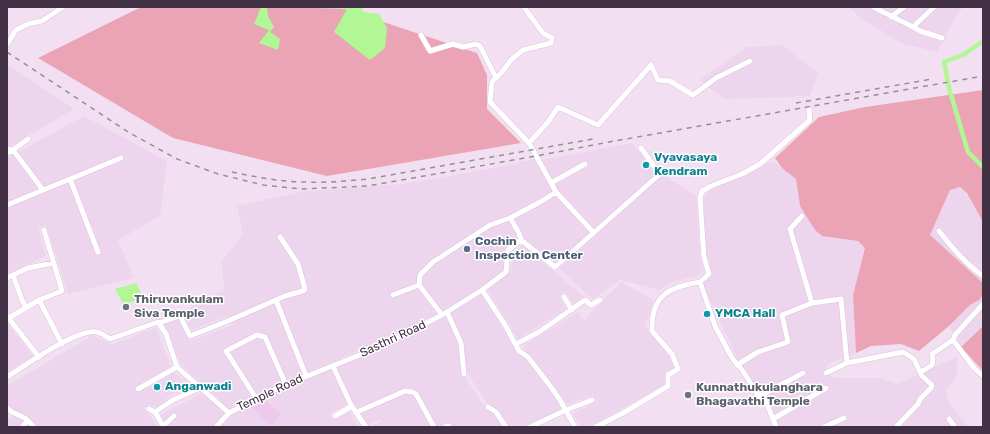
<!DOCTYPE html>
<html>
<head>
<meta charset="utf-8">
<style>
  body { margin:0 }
  #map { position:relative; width:990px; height:434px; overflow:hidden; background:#f2e0f2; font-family:Rubik,sans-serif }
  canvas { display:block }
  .frame { position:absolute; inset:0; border:8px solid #423144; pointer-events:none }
</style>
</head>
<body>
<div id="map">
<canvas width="990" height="434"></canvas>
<div class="frame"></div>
</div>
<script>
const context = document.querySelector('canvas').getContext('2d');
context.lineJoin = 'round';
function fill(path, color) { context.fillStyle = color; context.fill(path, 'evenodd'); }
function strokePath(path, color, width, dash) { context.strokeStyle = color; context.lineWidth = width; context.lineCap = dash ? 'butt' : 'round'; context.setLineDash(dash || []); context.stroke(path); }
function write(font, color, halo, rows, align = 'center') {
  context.font = font + ' Rubik,sans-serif'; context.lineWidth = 3; context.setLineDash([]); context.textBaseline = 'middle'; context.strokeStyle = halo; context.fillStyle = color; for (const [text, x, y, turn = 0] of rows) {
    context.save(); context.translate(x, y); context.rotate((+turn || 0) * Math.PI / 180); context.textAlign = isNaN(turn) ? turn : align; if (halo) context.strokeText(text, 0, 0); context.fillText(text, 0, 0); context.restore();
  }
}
fill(new Path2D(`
  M848,7H963L954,19L937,52L901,43L861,18Z
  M783,45L818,73L810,96L724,99L700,80L747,47Z
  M7,64L74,109L7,148Z
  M84,116L167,161L160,216L118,240L134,278L68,294L46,225L38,227L46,256L7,274V158Z
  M632,143L656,173L555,264L524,239L513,219L558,194L541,160Z
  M534,159L554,192L510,217L489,224L419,275V285L439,314L229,409L181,364L164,324L178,319L190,341L233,325L229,316L191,330L181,312L224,290L222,261L243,234L237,206L300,192L403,184L510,165Z
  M773,161L796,179L800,206L822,236L858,241L865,248L853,295L856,353L828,364L826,373L834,378H880L898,384L957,357V376L946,391L948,401L968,427H778L766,402L743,371L702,283L711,275L706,256L704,209V198L708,191Z
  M663,174L674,182L696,195L700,256L704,271L696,276L673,282L659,290L620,280L593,299L559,269Z
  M960,187L967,193L983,222V283L930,235L950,190Z
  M509,219L520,240L507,250L505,271L482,289L442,314L419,285L421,275L433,263L490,226Z
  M523,245L584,297L573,304L565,291L559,296L566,309L518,339L487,289L511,271L513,252Z
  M621,282L654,300L645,326L669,356L675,369L665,376L666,385L587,427H581L573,414L597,401L593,396L567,404L529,357L523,346L578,312L585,321L592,311Z
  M481,293L518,352L527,358L565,410L526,427H508L497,409L489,406L467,373L463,343L450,314Z
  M983,295V326L961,347L949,326L970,305L979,300Z
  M446,315L460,344L463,374L486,408L494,413L504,427H370L382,421V419L368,425V427L353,405L335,367Z
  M7,323L33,356L7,373Z
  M156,327L173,372L195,387L171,395L157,407L150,405L144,408L157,425L154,427H7V421L12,416L7,411V386L93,335L112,345Z
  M330,368L348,404L330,413L332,420L350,412L359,427H166L161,414L201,394L228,414L277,390Z`), '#edd5ee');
fill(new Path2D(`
  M262,398L281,414L272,426L248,405Z`), '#edc9ed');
fill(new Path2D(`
  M141,7H338L477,53L487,75V109L521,143L327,176L173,138L38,58Z
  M983,90V222L967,193L960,187L950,190L930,235L983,283V295L979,300L970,305L949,326L919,351L901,344L871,346L856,353L853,295L865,248L858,241L822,236L815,230L800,206L796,179L782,168L775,158L819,117L865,107Z
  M983,326V371L961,347Z`), '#eba4b6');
fill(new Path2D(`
  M261,7H267L268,16L274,27L270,32L280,39L278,50L259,43L269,30L254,24Z
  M315,7H362L363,12L379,14L387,28L385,48L370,60L334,32L347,9L314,8Z
  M136,283L143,297L124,305L115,289Z`), '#b2f795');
strokePath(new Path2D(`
  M983,41L963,55L944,62L949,88L968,152L983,167`), '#b2f795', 4.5);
const minor = new Path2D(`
  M873,7L913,27L934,7
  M891,17L904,7
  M913,27L920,31L942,38
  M421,35L430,51L453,44L463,47L476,44L480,46L496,78
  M8,43L16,30L28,24L42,21L63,7
  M809,109L810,120L760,164L742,174L711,186L702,191L700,198L704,257L709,274L700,282L715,326L732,358L743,371L756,392L766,402L773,419L826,388
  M529,143L548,122L558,107L598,125L651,65L658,80L670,81L693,95L716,78L750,61
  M7,149L13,150L28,139
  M7,153L13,150L43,190
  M70,179L98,252
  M551,183L585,164
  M556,192L594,233
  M7,205L121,158
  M802,216L790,229L811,300L812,303L841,299L847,363
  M510,218L519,233L521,240L508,250L506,272L482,290L504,323L519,351L528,357L551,387L560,400L575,427
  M939,231C952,248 966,264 983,276
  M521,240L555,267L660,174L641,148
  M13,275L22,300L26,307
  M7,278L28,268L54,263
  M393,295L419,285
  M564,297L572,310
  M39,300L62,291L44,230
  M276,300L306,376
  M447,312L461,343L464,374
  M442,315L419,285L420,275L433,262L490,225L510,218L542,201L556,192L529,143L490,102L492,82L502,72L511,60L523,50L551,43L552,38L543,33L524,7
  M7,316L39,357
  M7,319L39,300L62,344
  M159,323L180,316L190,336L228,321L285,296L303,291L305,289L298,264L280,237
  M953,340L974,368L983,376
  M516,344L539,332L585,300L591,305L600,300
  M737,365L758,352L788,342L782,315L812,303
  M333,366L351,405L366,427
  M921,372L932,365L933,359L932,354L953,340L955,335L983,304
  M826,373L847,363L903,352L914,359L922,376L932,385L931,388L920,399L918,404L896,427
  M7,377C28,364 66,336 90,332C97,330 104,335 110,339L158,322L166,334L177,367L229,413L280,387L377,348L442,315L482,290
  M138,389L177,367
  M760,396L803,373
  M256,398L226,351L257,335L265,337L286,385
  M488,407L496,412L506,427
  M7,408L12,412L25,418L34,427
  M149,409L155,412L163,426L161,427
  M155,412L173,400L200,388
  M357,412L405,391L412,392L416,394L434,427
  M335,416L352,406
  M773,419L776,427
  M949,419L955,427
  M163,426L174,416
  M22,427L27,421
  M216,427L229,413
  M445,427L449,426
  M530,427L566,410L592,400
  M596,427L623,413L668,386V375L678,369L672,354L652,331C651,296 668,287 700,282
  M824,427L844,418`);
strokePath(minor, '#dbc0dc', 6);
strokePath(minor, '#fff', 5);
strokePath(new Path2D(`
  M7,52L128,132L177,159L218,174L263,185L302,189L368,186L536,156L609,142L983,76
  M796,103L932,79
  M232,172C256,177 281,182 306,182C326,183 347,181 368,179L593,139`), '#929292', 1.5, [5, 5]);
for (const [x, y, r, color] of [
  [646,165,4,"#0f9aa8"],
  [467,249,4,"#5c6f8a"],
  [126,307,4,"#6b7280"],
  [707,314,4,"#0f9aa8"],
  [157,387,4,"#0f9aa8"],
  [688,395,4,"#6b7280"]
]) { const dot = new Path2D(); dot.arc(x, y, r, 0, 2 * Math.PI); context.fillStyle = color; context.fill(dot); strokePath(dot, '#fff', 1.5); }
write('bold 12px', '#0d838f', '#fff', [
  ["Vyavasaya",654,158],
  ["Kendram",654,172],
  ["YMCA Hall",715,314],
  ["Anganwadi",165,387]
], 'left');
write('bold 12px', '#4e5e75', '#fff', [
  ["Cochin",475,242],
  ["Inspection Center",475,256]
], 'left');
write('bold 12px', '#5b616d', '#fff', [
  ["Thiruvankulam",134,300],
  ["Siva Temple",134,314],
  ["Kunnathukulanghara",696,388],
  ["Bhagavathi Temple",696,402]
], 'left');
write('12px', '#423144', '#fff', [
  ["Sasthri Road",393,339,-25],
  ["Temple Road",270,393,-25]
]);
</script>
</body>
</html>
